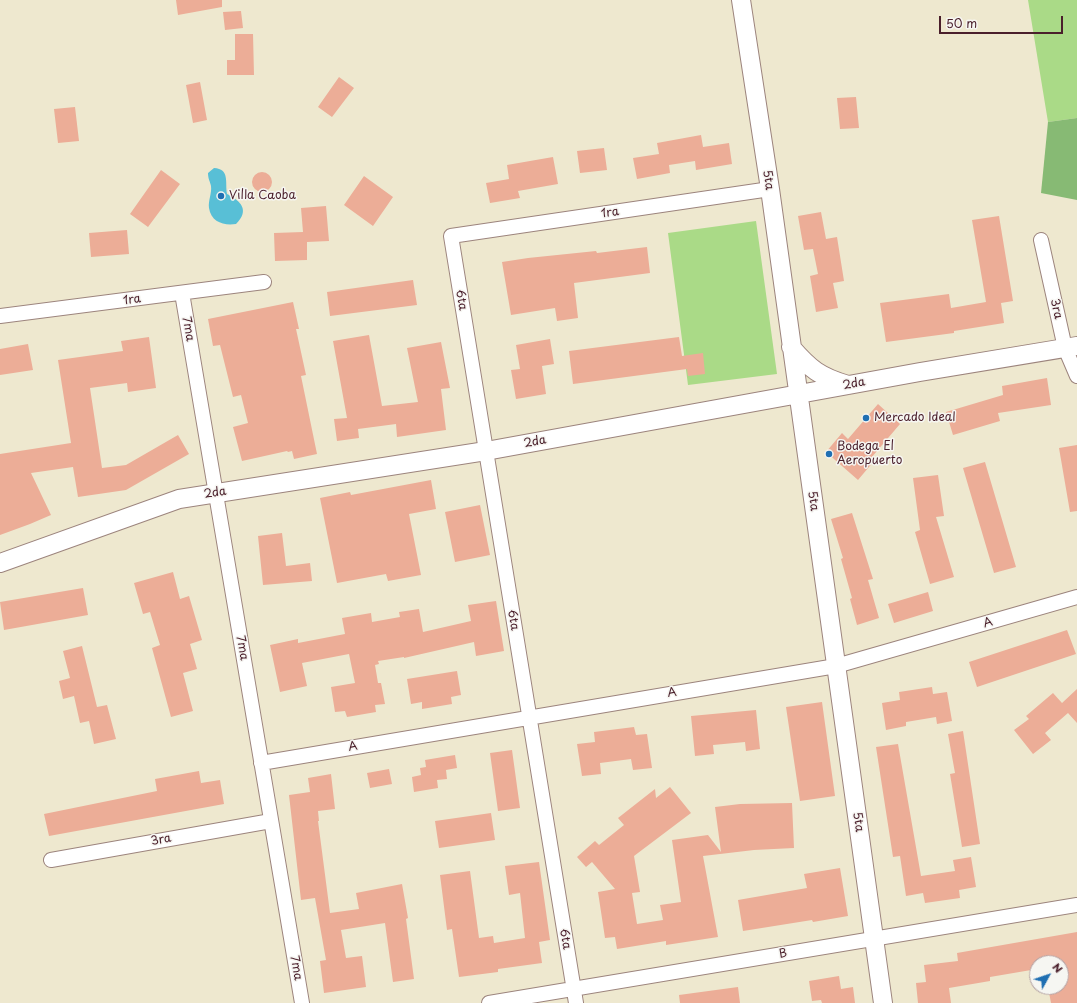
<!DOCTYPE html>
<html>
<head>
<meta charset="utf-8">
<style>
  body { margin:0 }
  #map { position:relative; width:1077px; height:1003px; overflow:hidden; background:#eee8cf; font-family:"Playpen Sans",sans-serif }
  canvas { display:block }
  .north { position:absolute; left:1029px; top:955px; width:40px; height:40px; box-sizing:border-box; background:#f6f6f2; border:1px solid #b1a0a2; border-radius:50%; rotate:50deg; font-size:11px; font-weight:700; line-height:16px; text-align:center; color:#4a1f2b }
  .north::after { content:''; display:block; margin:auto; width:14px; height:18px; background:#1f6fb2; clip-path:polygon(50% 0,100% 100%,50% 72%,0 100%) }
  .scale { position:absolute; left:939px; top:16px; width:124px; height:18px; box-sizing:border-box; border:2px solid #4a1f2b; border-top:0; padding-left:5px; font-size:12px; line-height:14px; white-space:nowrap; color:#4a1f2b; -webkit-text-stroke:3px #f6f6f2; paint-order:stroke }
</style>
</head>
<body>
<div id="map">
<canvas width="1077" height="1003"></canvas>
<div class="north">N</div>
<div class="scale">50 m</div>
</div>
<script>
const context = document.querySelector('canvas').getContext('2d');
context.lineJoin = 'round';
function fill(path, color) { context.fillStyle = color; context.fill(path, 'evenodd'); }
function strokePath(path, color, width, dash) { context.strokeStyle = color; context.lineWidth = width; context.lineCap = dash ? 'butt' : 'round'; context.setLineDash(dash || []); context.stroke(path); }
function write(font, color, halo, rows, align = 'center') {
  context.font = font + ' "Playpen Sans",sans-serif'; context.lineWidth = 3; context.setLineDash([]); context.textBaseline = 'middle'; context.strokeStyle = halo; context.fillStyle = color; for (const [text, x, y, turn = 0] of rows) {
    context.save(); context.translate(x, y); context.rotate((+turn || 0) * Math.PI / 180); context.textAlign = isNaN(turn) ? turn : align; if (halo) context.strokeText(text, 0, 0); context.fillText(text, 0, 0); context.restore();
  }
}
fill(new Path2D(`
  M1028,0H1077V118L1048,122Z
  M756,221L777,374L688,385L668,233Z`), '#aada87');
fill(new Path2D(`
  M1077,118V200L1041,193L1048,122Z`), '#87ba74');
fill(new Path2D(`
  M214,168C230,169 225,182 227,194C241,201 250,210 236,224C224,226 211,222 209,208C208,201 212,193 211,186C210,181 208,179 208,173Z`), '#58bfd6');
fill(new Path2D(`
  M176,0H222V7L178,15Z
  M241,11L243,28L225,30L223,12Z
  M235,34H253L254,75H227V60H235Z
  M339,77L354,88L332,117L318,107Z
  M200,82L207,120L193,123L186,85Z
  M856,97L859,128L840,129L837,98Z
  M75,107L79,141L58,143L54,109Z
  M701,135L703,147L729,143L732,164L696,170L695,161L669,165L670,173L637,179L633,158L659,154L657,143Z
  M604,148L607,170L580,173L577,151Z
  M553,157L558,184L518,191L520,198L490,203L486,183L509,179L507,165Z
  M161,170L180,184L148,227L130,214Z
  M252 182a10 10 0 1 1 20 0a10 10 0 1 1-20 0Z
  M364,176L393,197L373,226L344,205Z
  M326,206L329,241L307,242V260L275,261L274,233L303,232L301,208Z
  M821,212L826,239L837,237L844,281L833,283L838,308L816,312L810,276L818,274L813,249L804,250L798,216Z
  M999,216L1013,301L1001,303L1004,323L954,331V333L886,342L880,303L949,294L951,308L986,302L972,220Z
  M127,230L129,254L91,257L89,233Z
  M647,247L650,273L574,283L578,318L557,321L555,308L511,315L502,262L528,258L596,251L597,253Z
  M413,280L417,305L330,316L327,292Z
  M293,302L299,329H296L306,375L301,376L317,454L294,459L292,451L288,452L287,451L242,461L233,427L248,423L241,395L233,397L220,345L213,346L208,319Z
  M369,335L382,406L418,402L407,348L441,342L450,388L441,389L446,430L397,437L396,424L358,429L359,438L337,441L334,419L347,418L333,341Z
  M149,337L156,388L128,392L127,383L90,388L102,468L126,465L178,435L189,454L126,490L78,497L73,467L31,473L51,515L30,524L0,535V454L71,443L58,360L123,351L121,341Z
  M679,337L682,356L703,353L705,374L688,376L687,369L573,384L569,351Z
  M550,339L554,364L542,366L546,394L516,399L511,370L520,369L516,345Z
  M28,344L33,370L0,375V349Z
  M1047,378L1051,405L998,413L1000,421L953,435L946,412L1003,395L1002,386Z
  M878,404L900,424L871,458L874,461L858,480L826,452L842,433L848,439Z
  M1077,445V511L1070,512L1059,448Z
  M985,462L1016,567L994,573L963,468Z
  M938,475L944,516L936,517L954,577L930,584L915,532L920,530L913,478Z
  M431,480L436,509L409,514L421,575L388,581L386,574L337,583L320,498L350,492L351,495Z
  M480,505L490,555L455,562L445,512Z
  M852,513L873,579L868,580L879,618L857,625L850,599L852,598L841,559L843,558L831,519Z
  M282,533L286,566L310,563L312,581L263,585L258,536Z
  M173,572L180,599L189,596L202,640L190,644L197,669L183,673L193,711L171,717L152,648L160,645L150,612L143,614L134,583Z
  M83,588L88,615L4,630L0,602Z
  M928,592L933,611L894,623L888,604Z
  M496,601L504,651L476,656L474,642L404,658V657L378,661L379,664L375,665L378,683H381L385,704L375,705L376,712L347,717L345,711L335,712L331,687L355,683L349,654L302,663L307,686L280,692L270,645L298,639V643L345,634L342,618L371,613L372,622L400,617L399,612L419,609L423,632L471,621L468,605Z
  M1067,630L1076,654L977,687L969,662Z
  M82,646L97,707L107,705L116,739L94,744L89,721L80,723L74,696L63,699L59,681L70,678L63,651Z
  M457,671L461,695L451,697L452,704L422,709V702L411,704L407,679Z
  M932,687L933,694L947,692L952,721L937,724L936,717L906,722V726L886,730L882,703L900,700L899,692Z
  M1077,689V723L1068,713L1045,733L1051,740L1033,754L1014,730L1029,719L1026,716L1053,693L1062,703Z
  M822,702L835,796L800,801L786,707Z
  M756,710L760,749L746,751L745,742L713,745L714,754L695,756L691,716Z
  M634,727L636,735L647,734L652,768L633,770L631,759L600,763L601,774L582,776L577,744L595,742L594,732Z
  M963,731L980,844L962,847L950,774L955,773L948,734Z
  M898,744L921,876L955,871L953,860L971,857L976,887L959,890L960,898L925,903L923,893L906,896L900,856L893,857L876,747Z
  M512,750L520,808L498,811L490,753Z
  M455,755L457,768L446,770L447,779L437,780L438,788L414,792L412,777L421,775L420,768L426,767L425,760Z
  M389,769L392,784L370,788L367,773Z
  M199,771L201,783L220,780L224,804L49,836L44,814L157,791L155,779Z
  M331,774L335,809L318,811L319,821H318L330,913L359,909L356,893L402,884L408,918L406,919L414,979L393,982L385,923L341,930L346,958L362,956L366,987L324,993L320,961L326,960L315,898L301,900L289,795L310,792L308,778Z
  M670,787L691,813L634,856L640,892L632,893L637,924L663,920L660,905L681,902L672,840L708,835L721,852L715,807L740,804L792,803L794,848L754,850L703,856L718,937L666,945V941L617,949L615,937L605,938L598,892L615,889L592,862L586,867L577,857L595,841L599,845L624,825L618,818L655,789L656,798Z
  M491,813L495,840L439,848L435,821Z
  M539,862L550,940L539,942L542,963L498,969V972L459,977L452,929L447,930L440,875L470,871L479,938L493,936L494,943L525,938L520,893L509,895L505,866Z
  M840,868L848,916L813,922L812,920L743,931L738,900L807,888L804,874Z
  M1077,932V1003H1051L1048,987H1061V963H1037V969L990,977V981L949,988L951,1003H918L916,983L926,982L924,965L958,961L957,953Z
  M839,976L841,989L853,987L855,1003H822L821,1000L812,1001L809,981Z
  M738,987L740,1003H680L679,995Z`), '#ecad97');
const minor = new Path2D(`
  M1041,240L1065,348L1077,376
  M182,293L302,1003
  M0,316L264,282
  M261,763L836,666L1077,597
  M51,860L271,821
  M489,1003L1077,905
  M576,1003L451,236L770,189`);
const tertiary = new Path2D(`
  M741,0L770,189L883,1003
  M791,347C810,369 820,377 848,385
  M0,563L179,499L486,451L920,372L1077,346`);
strokePath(minor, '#9c847d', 16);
strokePath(tertiary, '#9c847d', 20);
strokePath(minor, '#fff', 14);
strokePath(tertiary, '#fff', 18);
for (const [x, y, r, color] of [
  [221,196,4,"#1f6fb2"],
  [866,418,4,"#1f6fb2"],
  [829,454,4,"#1f6fb2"]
]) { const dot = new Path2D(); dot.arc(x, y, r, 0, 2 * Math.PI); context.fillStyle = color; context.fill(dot); strokePath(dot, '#f6f6f2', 1.5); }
write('12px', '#4a1f2b', '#f6f6f2', [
  ["5ta",768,180,82],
  ["1ra",610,213,-8],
  ["1ra",132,300,-7],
  ["6ta",461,300,80],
  ["3ra",1056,309,78],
  ["7ma",188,329,80],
  ["2da",854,384,-10],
  ["2da",535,442,-10],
  ["2da",215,493,-9],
  ["5ta",813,501,82],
  ["6ta",513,620,81],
  ["A",988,623,-16],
  ["7ma",242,648,80],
  ["A",672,693,-9],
  ["A",353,747,-10],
  ["5ta",858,822,82],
  ["3ra",161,840,-10],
  ["6ta",565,939,81],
  ["B",783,954,-10],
  ["7ma",296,968,80]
]);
write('12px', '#4a1f2b', '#f6f6f2', [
  ["Villa Caoba",229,196],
  ["Mercado Ideal",874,418],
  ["Bodega El",837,447],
  ["Aeropuerto",837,461]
], 'left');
</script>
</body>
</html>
